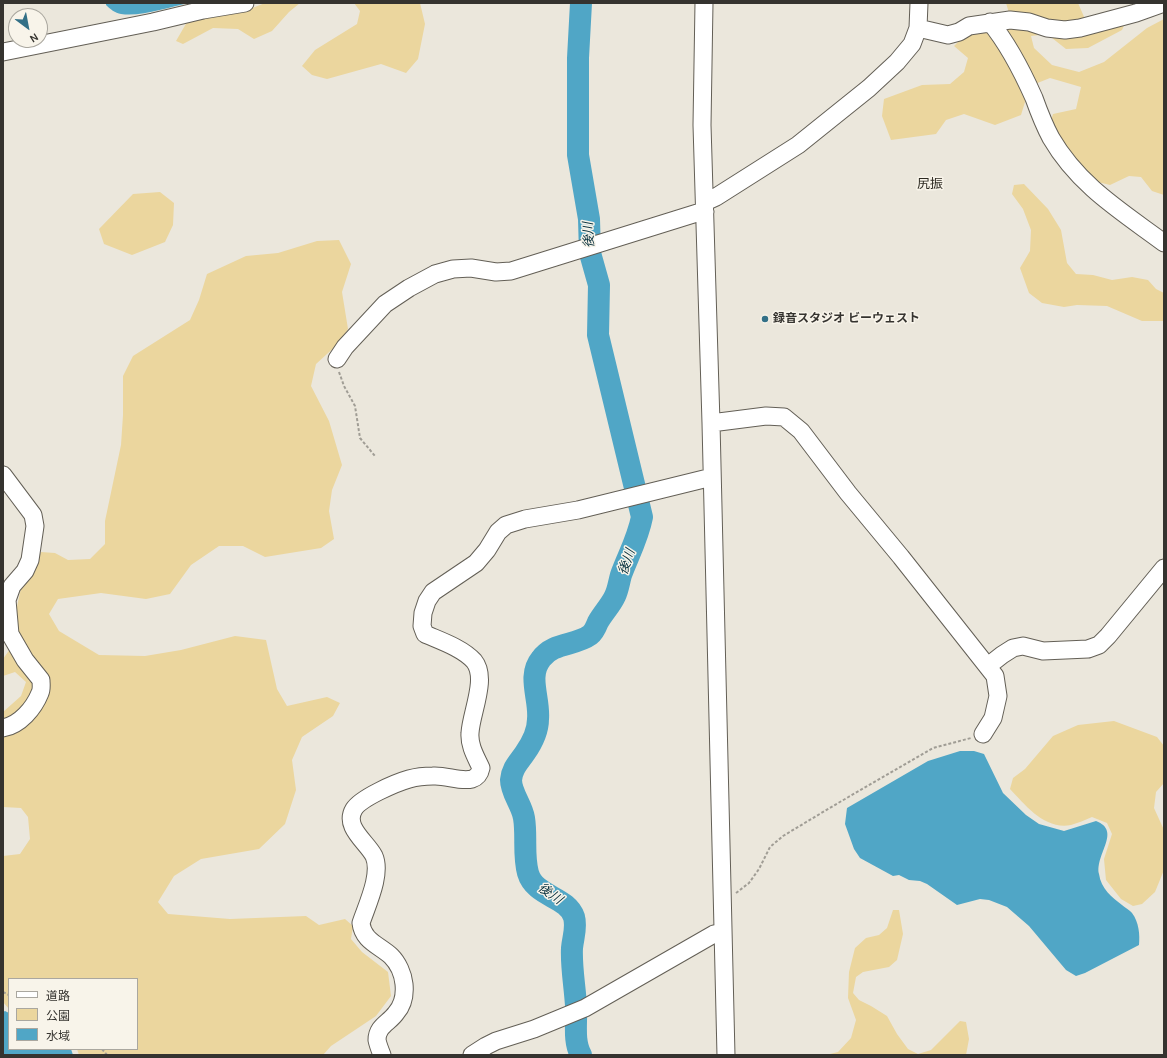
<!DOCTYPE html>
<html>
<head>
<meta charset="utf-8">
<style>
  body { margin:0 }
  #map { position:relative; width:1167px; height:1058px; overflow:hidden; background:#ebe7dc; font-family:Karla,"Noto Sans JP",sans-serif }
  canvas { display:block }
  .frame { position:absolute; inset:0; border:4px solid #35332f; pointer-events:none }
  .legend { position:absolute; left:8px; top:978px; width:130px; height:72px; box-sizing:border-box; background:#f8f4ea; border:1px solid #aaa79f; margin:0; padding:5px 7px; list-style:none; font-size:12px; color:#35332f }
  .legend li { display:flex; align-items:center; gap:8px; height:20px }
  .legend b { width:20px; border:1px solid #aaa79f }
  .north { position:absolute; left:8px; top:8px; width:40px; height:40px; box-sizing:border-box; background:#f8f4ea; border:1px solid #aaa79f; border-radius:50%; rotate:148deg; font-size:11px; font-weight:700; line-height:16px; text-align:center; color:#35332f }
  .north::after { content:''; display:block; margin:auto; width:14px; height:18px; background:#337087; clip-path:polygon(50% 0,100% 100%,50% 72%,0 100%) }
</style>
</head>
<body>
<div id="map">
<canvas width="1167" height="1058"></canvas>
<div class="frame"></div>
<ul class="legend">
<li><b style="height:5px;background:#fff"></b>道路</li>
<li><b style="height:11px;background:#ebd69e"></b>公園</li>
<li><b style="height:11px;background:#50a6c6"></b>水域</li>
</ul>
<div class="north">N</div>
</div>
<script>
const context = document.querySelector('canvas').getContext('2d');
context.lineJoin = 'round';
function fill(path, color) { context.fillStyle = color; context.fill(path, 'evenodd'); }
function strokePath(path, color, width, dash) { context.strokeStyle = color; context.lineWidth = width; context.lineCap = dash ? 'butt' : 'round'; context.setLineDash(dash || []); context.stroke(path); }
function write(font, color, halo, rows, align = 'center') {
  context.font = font + ' Karla,"Noto Sans JP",sans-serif'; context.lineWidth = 3; context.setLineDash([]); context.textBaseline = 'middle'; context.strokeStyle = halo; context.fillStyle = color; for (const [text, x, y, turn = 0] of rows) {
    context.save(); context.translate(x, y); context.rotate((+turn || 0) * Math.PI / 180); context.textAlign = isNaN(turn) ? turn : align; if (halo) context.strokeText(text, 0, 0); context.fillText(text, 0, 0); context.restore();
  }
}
fill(new Path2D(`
  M265,3H300L289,12L272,31L254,39L238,29L213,28L183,44L176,41L187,22L214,14L250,9Z
  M354,3H420L425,24L418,59L406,73L381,64L327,79L312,75L302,66L315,50L357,24L360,11Z
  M1006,3H1078L1085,19H1127L1122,30L1088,48L1066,49L1047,34L1031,36L1034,48L1052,65L1079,72L1104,62L1147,28L1164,19V195L1152,191L1141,177L1129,176L1110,185L1098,182L1067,150L1049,128L1053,114L1076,109L1081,87L1050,78L1030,86L1021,115L995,125L964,114L946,120L936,134L891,140L882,116L884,99L922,85L950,84L964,72L968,58L954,46L967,33L1009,13Z
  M1024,184L1048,209L1061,230L1067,263L1076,274L1093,275L1112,280L1132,277L1148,280L1156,289L1164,293V321H1142L1107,306L1077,305L1064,307L1042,303L1029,293L1020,268L1030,251L1031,230L1023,209L1012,194L1014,185Z
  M160,192L174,203L173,225L165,242L132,255L104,244L99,229L133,194Z
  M339,240L351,264L342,292L348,329L338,344L316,364L311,386L329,421L342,465L332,490L329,511L334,539L321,548L265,557L243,546H219L191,565L170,594L146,599L101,593L58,599L49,614L59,631L99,655L145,656L181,650L235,636L266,640L277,689L287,706L327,697L340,703L333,716L302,737L292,760L296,790L285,824L259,849L201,859L174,876L158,902L168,914L230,919L306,916L319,925L345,919L353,926L351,939L362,952L388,972L391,996L376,1016L331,1046L323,1055H79L77,1049H137V979H9V1009L3,1002V856L20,854L30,839L28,817L21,808L3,807V712L21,696L26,682L15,672L3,676V659L19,636L16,611L21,588L33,569L41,552L55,553L68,560L90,559L105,544V521L121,445L123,415V376L133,356L190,320L199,300L207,274L246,256L278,253L317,241Z
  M1114,721L1157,737L1164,746V783L1156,792L1154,808L1164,830V870L1155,892L1142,904L1133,906L1121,899L1106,880L1104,859L1112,834L1107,823L1092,817C1085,820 1078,823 1071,825C1045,830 1026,806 1010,789L1013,778L1025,769L1053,736L1078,725Z
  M893,910H899L903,934L897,960L889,967L863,972L856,977L853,993L859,1000L871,1006L887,1016L897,1034L908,1049L918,1054L931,1050L960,1021L966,1022L969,1039L966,1055H826L838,1052L851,1038L856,1020L848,998L849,972L855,948L866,938L879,935L887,928Z`), '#ebd69e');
fill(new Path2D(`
  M106,3H189C169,7 141,17 121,14C115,13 110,9 106,5Z
  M960,751H974L984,754L1003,793L1026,815L1039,824L1064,831L1096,821C1122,831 1095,854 1099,874C1101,889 1112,897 1122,905C1125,908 1130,910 1132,913C1139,922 1140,935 1139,945L1085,973L1076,976L1066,970L1029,926L1007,907L989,900L980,899L957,905L927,884L920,881L909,880L899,875L893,876L860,858L854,849L845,824L847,808L928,761Z
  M5,1011L9,1013V1049H71L73,1055H3V1012Z`), '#50a6c6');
strokePath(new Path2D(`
  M581,1055C573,1041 577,1022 576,1006C575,987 571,967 572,948C573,937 577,928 574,917C567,896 535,897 528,873C523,855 527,836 524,818C522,805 511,793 511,780C512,768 519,762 525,753C532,743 538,731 538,719C540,699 527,676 541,659C553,642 575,646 590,635C594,632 596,627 598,622C603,613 611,605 615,596C618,590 619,582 621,575C628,556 638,538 642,517L598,335L599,285L590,253L589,219L578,155V58L581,3`), '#50a6c6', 22);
const minor = new Path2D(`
  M704,3L702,125L711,423L726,1055
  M990,22C1009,45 1022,71 1034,98C1039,112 1044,125 1051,138C1079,186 1121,211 1164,243
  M918,28L948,35L959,32L969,26L1010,20L1029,22L1047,28L1065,30L1080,28L1136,13L1164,3
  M3,52L153,22L203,10L245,3
  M705,202L716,197L798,145L869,88L897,62L912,44L918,28L919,3
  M337,359L345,347L385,304L409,288L435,274L453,269L471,268L496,272L511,271L697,213L705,212
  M711,423L766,416L784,417L801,431L848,493L901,557L995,676L998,696L993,718L983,734
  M3,475L33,515L35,526L30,560L25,571L12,586L7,600L10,634L25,660L41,680C41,684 42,689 40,693C34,708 20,725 3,728
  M988,666L1002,655L1013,648L1023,646L1043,651L1088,649L1099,645L1108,636L1164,568
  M382,1055C380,1050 378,1045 377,1040C377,1026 389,1023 396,1013C403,1005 405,994 404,984C403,974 398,963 391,956C379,945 363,941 361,923C367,905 382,874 374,856C367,842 343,827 354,809C361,798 395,783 409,779C416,777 425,776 433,776C446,775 460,782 472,779C478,777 480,773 481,768C476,757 469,746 470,733C471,713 488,678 474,661C462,648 441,641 425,634L422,626L423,613L427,601L433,592L476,563L487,550L498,532L506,525L525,519L578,510L712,477
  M472,1055L486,1046L496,1041L534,1029L585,1008L714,934L723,932`);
strokePath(minor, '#635f56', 19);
strokePath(new Path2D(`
  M339,372L344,386L355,406L360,438L375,456
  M736,893L749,883L759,869L770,847L783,836L833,806L933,748L971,738
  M3,992L9,995
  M102,1049L107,1055`), '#a09d95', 2, [3, 2]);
strokePath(minor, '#fff', 17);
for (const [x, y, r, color] of [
  [765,319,4,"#337087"]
]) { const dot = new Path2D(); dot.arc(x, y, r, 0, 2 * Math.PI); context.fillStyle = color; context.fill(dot); strokePath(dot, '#f8f4ea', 1.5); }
write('bold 12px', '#35332f', '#f8f4ea', [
  ["録音スタジオ ビーウェスト",773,319]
], 'left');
write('13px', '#2c2921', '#f8f4ea', [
  ["尻振",930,184]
]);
write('italic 13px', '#052f3c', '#f8f4ea', [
  ["後川",589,235,-93],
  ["後川",627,562,-71],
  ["後川",550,894,35]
]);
</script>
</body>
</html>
